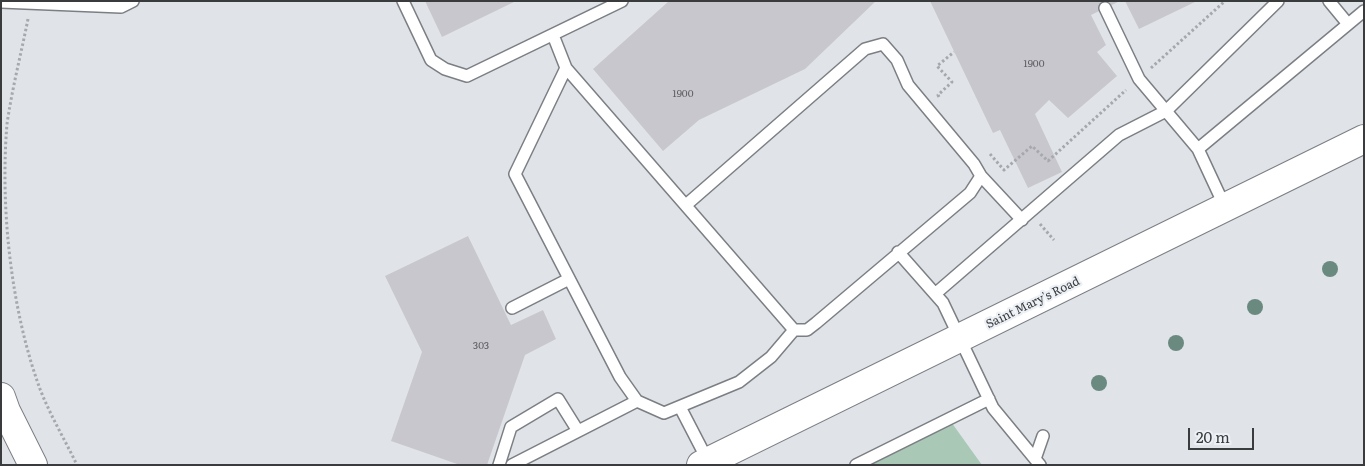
<!DOCTYPE html>
<html>
<head>
<meta charset="utf-8">
<style>
  body { margin:0 }
  #map { position:relative; width:1365px; height:466px; overflow:hidden; background:#e0e4e9; font-family:Literata,serif }
  canvas { display:block }
  .frame { position:absolute; inset:0; border:2px solid #393b3d; pointer-events:none }
  .scale { position:absolute; left:1188px; top:428px; width:66px; height:22px; box-sizing:border-box; border:2px solid #393b3d; border-top:0; padding-left:6px; font-size:15px; line-height:18px; white-space:nowrap; color:#393b3d; -webkit-text-stroke:4px #edf1f6; paint-order:stroke }
</style>
</head>
<body>
<div id="map">
<canvas width="1365" height="466"></canvas>
<div class="frame"></div>
<div class="scale">20 m</div>
</div>
<script>
const context = document.querySelector('canvas').getContext('2d');
context.lineJoin = 'round';
function fill(path, color) { context.fillStyle = color; context.fill(path, 'evenodd'); }
function strokePath(path, color, width, dash) { context.strokeStyle = color; context.lineWidth = width; context.lineCap = dash ? 'butt' : 'round'; context.setLineDash(dash || []); context.stroke(path); }
function write(font, color, halo, rows, align = 'center') {
  context.font = font + ' Literata,serif'; context.lineWidth = 4.5; context.setLineDash([]); context.textBaseline = 'middle'; context.strokeStyle = halo; context.fillStyle = color; for (const [text, x, y, turn = 0] of rows) {
    context.save(); context.translate(x, y); context.rotate((+turn || 0) * Math.PI / 180); context.textAlign = isNaN(turn) ? turn : align; if (halo) context.strokeText(text, 0, 0); context.fillText(text, 0, 0); context.restore();
  }
}
fill(new Path2D(`
  M949,419L982,465H856Z`), '#a9c9b6');
fill(new Path2D(`
  M425,1H516L442,37Z
  M669,1H876L805,69L699,120L663,151L593,69Z
  M930,1H1120L1091,15L1106,45L1097,52L1117,76L1068,118L1049,100L1035,114L1062,172L1028,188L1000,130L993,133Z
  M1125,1H1197L1139,29Z
  M468,236L511,325L543,310L556,339L525,355L487,465H460L391,441L422,352L385,276Z`), '#c8c7cd');
const lane = new Path2D(`
  M403,1L431,60L445,69L467,76L622,1
  M1329,1L1348,24
  M1,2L121,7L133,1
  M1105,8L1139,79L1198,149L1225,207
  M553,35L566,68L794,330H807L816,323L970,193L981,176L974,164L908,85L897,60L883,44L865,49L686,205
  M566,68L515,174L620,377L637,401L664,413L739,382L771,357L794,330
  M1198,149L1364,11
  M981,176L1022,220
  M898,252L943,303L993,408L1040,465
  M935,294L1119,135L1166,111L1278,1
  M512,308L569,279
  M680,407L709,463
  M1035,459L1043,436
  M499,465L511,427L558,399L578,431
  M512,465L637,401
  M856,465L989,399`);
const secondary = new Path2D(`
  M1,397L6,411L33,465
  M701,465L1364,139`);
strokePath(lane, '#7b7f84', 14);
strokePath(secondary, '#7b7f84', 30);
strokePath(new Path2D(`
  M28,19C21,54 12,89 7,124C0,208 11,310 40,389C50,415 65,440 77,465
  M1151,68L1225,1
  M939,97L938,95L952,82L937,66L954,52
  M990,154L1004,170L1032,146L1048,161L1126,90
  M1040,224L1054,240`), '#a5a8ac', 3, [2.5, 2.5]);
strokePath(lane, '#fff', 11);
strokePath(secondary, '#fff', 28);
context.fillStyle = '#6b8a7f';
for (const [x, y] of [
  [1330,269],
  [1255,307],
  [1176,343],
  [1099,383]
]) { context.beginPath(); context.arc(x, y, 8, 0, 2 * Math.PI); context.fill(); }
write('10px', '#5d5e61', null, [
  ["1900",1034,64],
  ["1900",683,94],
  ["303",481,346]
]);
write('12px', '#393b3d', '#edf1f6', [
  ["Saint Mary's Road",1033,303,-26]
]);
</script>
</body>
</html>
